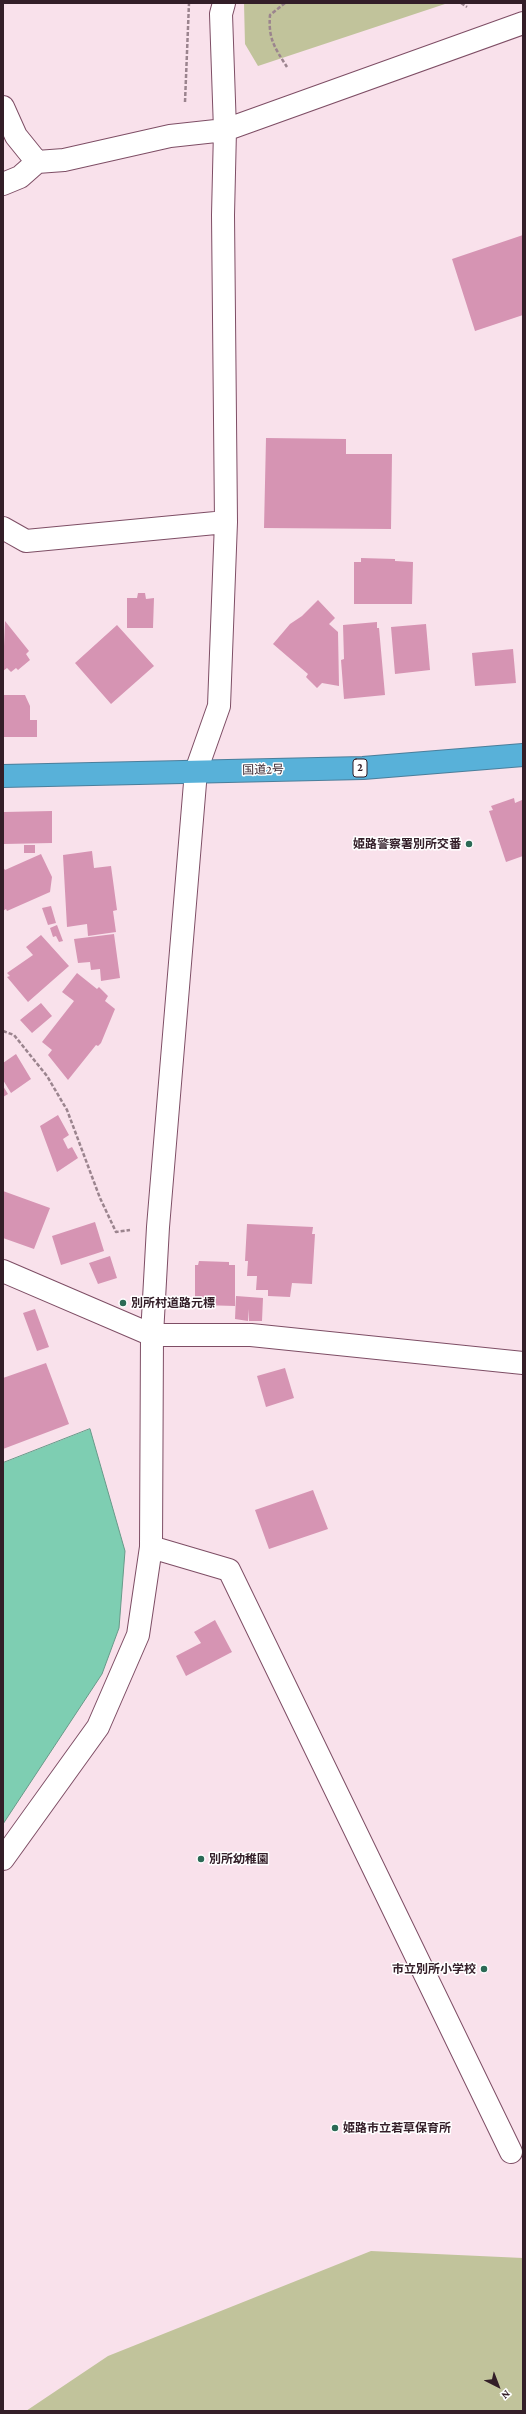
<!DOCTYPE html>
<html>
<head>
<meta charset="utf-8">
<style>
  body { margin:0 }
  #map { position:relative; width:526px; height:2414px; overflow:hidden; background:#f9e1eb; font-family:"Crimson Pro",serif }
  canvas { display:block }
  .frame { position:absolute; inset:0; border:4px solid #331e28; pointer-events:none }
  .north { position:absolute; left:478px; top:2366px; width:40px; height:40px; -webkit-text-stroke:3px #fff; paint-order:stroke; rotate:138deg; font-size:11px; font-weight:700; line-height:16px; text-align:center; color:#331e28 }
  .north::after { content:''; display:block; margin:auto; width:14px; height:18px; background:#331e28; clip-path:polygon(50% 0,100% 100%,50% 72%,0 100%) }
</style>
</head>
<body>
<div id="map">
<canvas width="526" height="2414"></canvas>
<div class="frame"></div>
<div class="north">N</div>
</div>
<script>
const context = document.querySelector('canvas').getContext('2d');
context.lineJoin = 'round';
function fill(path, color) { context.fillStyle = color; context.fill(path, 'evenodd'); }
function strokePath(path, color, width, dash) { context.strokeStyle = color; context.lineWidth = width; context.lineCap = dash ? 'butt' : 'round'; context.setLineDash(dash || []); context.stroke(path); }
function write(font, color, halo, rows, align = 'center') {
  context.font = font + ' "Crimson Pro","Noto Sans JP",serif'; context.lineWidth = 3; context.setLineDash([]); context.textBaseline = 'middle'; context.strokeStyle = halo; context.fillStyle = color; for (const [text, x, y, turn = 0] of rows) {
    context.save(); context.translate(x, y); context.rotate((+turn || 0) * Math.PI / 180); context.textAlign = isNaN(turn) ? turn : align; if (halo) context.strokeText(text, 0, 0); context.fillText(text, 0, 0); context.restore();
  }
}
fill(new Path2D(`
  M244,3H448L258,66L245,44Z
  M371,2251L523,2258V2411H26L108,2356Z`), '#c1c39b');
const water = new Path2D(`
  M90,1429L125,1551L119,1628L102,1674L3,1824V1463Z`);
fill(water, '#7eceb2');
strokePath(water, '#689989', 1);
fill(new Path2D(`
  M523,235V315L475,331L452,259Z
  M266,438L346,439V454H392L391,529L264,528Z
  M361,558L395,559V561L413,562L412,604H354V562H361Z
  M138,593H145L146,599L154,598L153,628H127V598H137Z
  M318,600L335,618L329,624L338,632L339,686L322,683L317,688L306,677L308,674L273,644L290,624L302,616Z
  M5,621L29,651L26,654L30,660L18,670L16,668L11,672L7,668L3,671Z
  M377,622V628H379L385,695L344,699L341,660L344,659L343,625Z
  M426,624L430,670L395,674L391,627Z
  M117,625L154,666L111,704L75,663Z
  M513,649L516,683L475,686L472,653Z
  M3,695H25L30,706V720H37V737H3Z
  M514,798L515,803L522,800L523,802V856L506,862L489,811L493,810L491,806Z
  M52,811V843L4,844V812Z
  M24,845H35V853H24Z
  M92,851L94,868L111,866L117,910L113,911L116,932L88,936L87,924L67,927L63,855Z
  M41,854L52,877L50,892L7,911L6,909L3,911V867L5,870Z
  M51,906L56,923L48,925L42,908Z
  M57,925L63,941L59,942L56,936L53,937L50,928Z
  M114,934L120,978L101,981L100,969L91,970L90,962L78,963L74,939Z
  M41,935L69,966L28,1002L7,977L10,976L7,973L33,955L26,947Z
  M77,973L97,989L99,987L108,996L105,1001L115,1009L101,1043L98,1046L96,1045L68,1080L48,1055L52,1050L42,1042L74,1001L62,992Z
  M41,1003L52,1016L32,1033L20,1020Z
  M16,1054L31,1079L11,1093L3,1080V1063Z
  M3,1086L8,1094L3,1097Z
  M58,1115L69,1135L63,1139L68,1149L72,1147L78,1158L57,1172L40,1126Z
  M3,1191L50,1208L34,1249L3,1238Z
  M95,1222L104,1251L61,1265L52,1236Z
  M247,1224L313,1227L312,1234H315L312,1284L292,1283L290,1297L268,1296V1290H256L257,1276H247L248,1261H245Z
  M110,1256L117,1278L98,1284L89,1263Z
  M199,1261L229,1262V1265H235V1306L202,1305V1301H195V1265H198Z
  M236,1296L263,1298L262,1321H249V1309L248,1321L235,1319Z
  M35,1309L49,1347L37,1351L23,1313Z
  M46,1363L69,1424L3,1449V1378Z
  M285,1368L294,1398L266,1407L257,1376Z
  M313,1490L328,1529L269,1549L255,1510Z
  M215,1620L232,1652L186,1676L176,1656L201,1643L194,1632Z`), '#d694b3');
const minor = new Path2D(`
  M3,107L16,136L37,162L64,160L170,136L225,130L523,23
  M3,184L20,177L37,162
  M3,528L26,541L226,522
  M3,1271L152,1335H251L523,1363
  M151,1547L229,1570L511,2152
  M3,1859L98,1727L138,1635L151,1547L152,1335L158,1227L196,771L219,706L226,522L223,215L225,130L221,14L224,3`);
const highway = new Path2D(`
  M3,776L363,768L523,755`);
strokePath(minor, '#7e4e65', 24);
strokePath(highway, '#4b7e9b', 24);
strokePath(new Path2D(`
  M285,3L270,15C268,39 275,48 287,67
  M461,3L467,7
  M185,102L189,3
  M3,1031L14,1035L47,1076L67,1110L100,1198L116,1232L130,1230`), '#9b848e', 2.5, [4, 2]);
strokePath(minor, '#fff', 22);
strokePath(highway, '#58b1d9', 22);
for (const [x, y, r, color] of [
  [469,844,4,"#2b6955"],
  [123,1303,4,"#2b6955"],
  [201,1859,4,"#2b6955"],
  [484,1969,4,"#2b6955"],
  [335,2128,4,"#2b6955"]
]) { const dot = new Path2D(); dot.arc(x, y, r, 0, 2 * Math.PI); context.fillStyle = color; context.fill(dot); strokePath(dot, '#fff', 1.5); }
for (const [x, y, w] of [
  [360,768,14]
]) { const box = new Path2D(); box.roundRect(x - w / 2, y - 9, w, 18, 3); context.fillStyle = '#fff'; context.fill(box); strokePath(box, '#331e28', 1); }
write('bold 11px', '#331e28', null, [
  ["2",360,768]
]);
write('12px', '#331e28', '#fff', [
  ["国道2号",263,770,-1]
]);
write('bold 12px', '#331e28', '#fff', [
  ["姫路警察署別所交番",461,844,"right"],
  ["別所村道路元標",131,1303],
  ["別所幼稚園",209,1859],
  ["市立別所小学校",476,1969,"right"],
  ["姫路市立若草保育所",343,2128]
], 'left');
</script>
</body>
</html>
